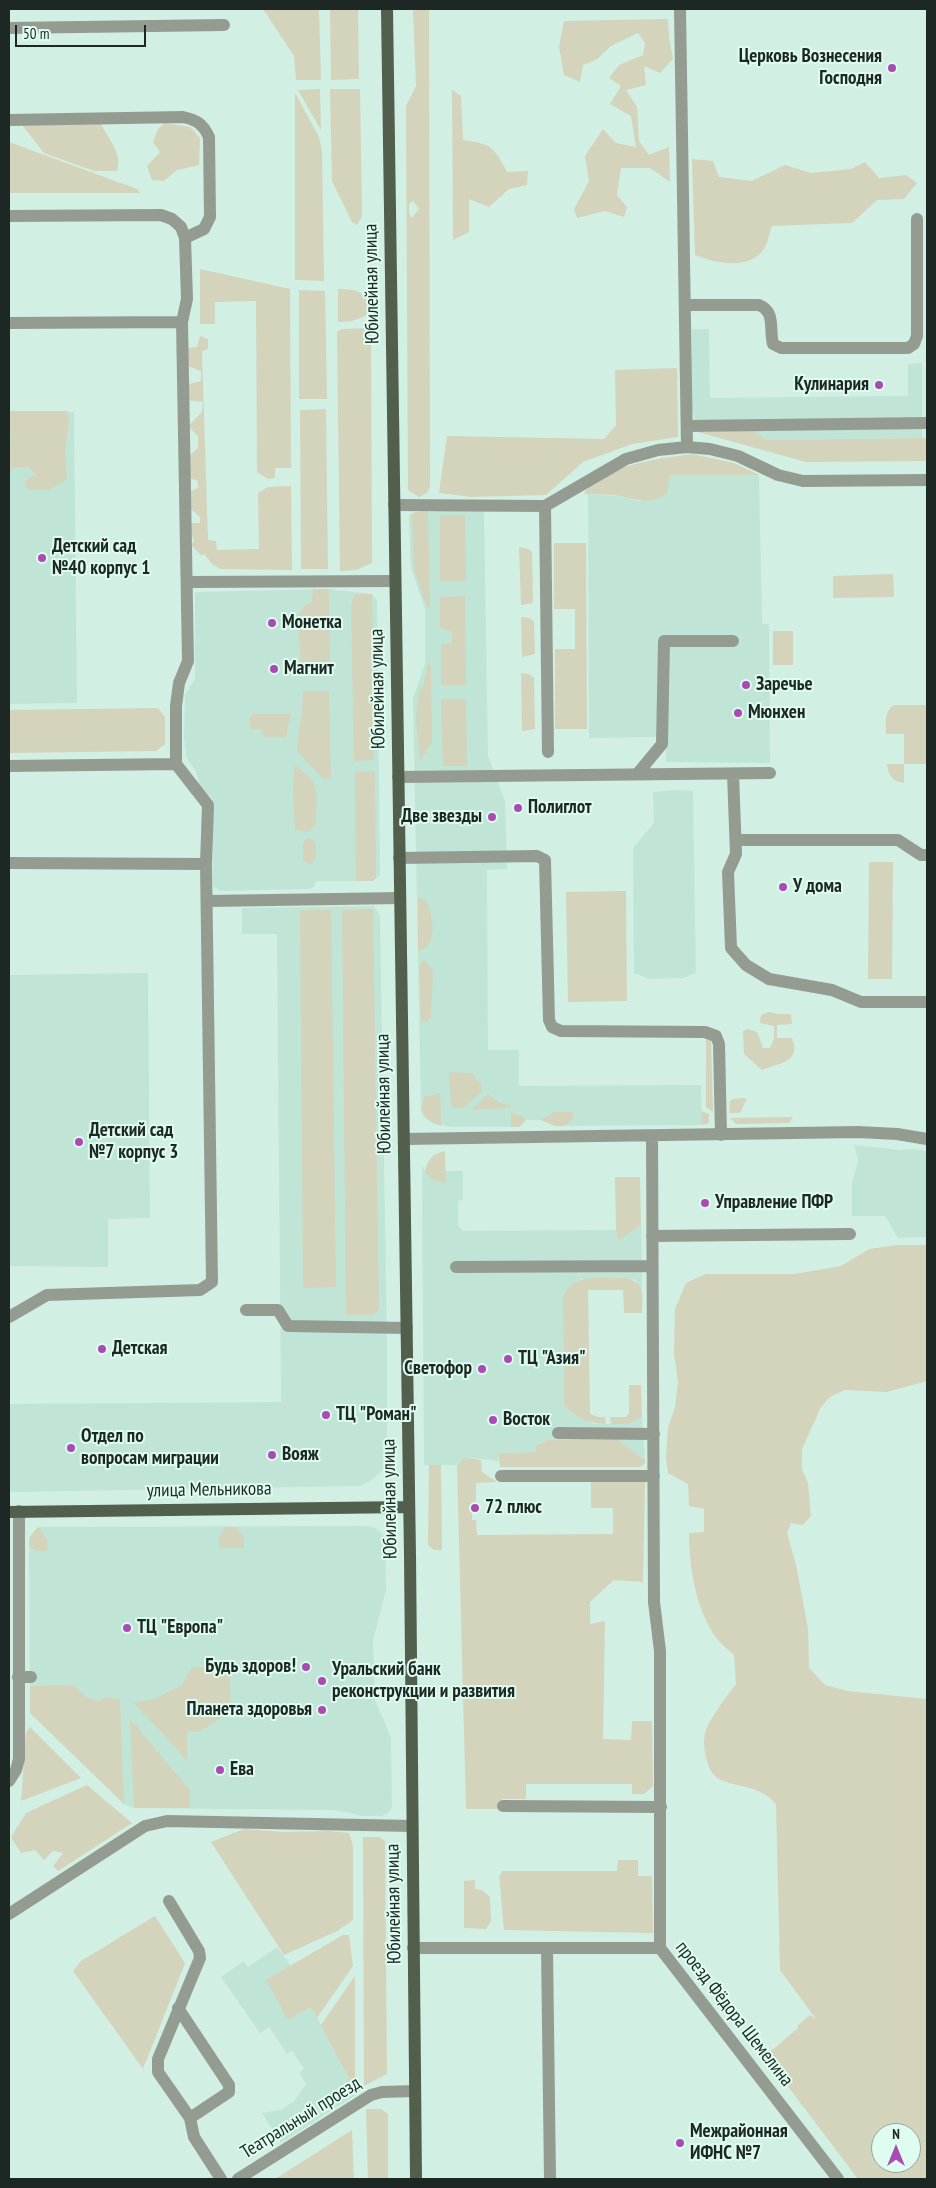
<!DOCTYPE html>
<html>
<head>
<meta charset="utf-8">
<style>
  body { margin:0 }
  #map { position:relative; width:936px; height:2188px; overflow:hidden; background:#d2efe3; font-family:"PT Sans Narrow",sans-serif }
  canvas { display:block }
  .frame { position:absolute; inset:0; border:10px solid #1d2824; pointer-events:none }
  .north { position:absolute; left:871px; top:2123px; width:50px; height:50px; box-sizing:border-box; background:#dffcf0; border:1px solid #91a79e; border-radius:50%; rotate:0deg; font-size:14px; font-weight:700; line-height:20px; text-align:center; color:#1d2824 }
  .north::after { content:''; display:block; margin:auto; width:18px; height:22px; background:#aa4bb4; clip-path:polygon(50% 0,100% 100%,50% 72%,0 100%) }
  .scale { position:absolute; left:15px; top:25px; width:131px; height:22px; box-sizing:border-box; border:2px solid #1d2824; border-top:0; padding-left:6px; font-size:15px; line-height:18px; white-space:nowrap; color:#1d2824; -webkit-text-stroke:4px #dffcf0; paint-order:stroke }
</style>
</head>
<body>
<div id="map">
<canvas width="936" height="2188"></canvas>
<div class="frame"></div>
<div class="north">N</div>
<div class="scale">50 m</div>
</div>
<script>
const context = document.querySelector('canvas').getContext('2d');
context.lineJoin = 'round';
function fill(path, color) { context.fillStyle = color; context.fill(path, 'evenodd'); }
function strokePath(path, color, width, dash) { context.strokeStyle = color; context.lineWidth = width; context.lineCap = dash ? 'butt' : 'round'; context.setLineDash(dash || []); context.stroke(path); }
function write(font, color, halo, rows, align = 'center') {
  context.font = font + ' "PT Sans Narrow",sans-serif'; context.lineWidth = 4; context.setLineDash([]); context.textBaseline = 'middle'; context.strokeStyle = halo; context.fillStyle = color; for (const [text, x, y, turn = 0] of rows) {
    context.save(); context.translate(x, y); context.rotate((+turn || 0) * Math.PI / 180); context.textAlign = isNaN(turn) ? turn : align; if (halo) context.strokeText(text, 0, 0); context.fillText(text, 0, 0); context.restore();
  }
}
fill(new Path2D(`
  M692,329H709L710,398L908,396V364L922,363V438L766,440L753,430L698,432L691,405Z
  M9,412H74L77,703L9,704Z
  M668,475H759L762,624H769L770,763L666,762V749L656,737L589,738L588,494L619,496L639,501L668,492Z
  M484,510L488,756L505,801L507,869L487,870L488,1050H519V1086L701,1085L702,1125L555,1126L541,1120H526L519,1127H454L433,1124L423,1116L421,1110L413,698L425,664V609L411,568L409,515L416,512Z
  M329,589L372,594L377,600L380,875L373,881H316L314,887L309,889L220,891L213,886V799L200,786L196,772L186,757L184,736L185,695L195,679V592Z
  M676,790L693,791L696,973L683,978L649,979L634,973L633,848L654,823L653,792Z
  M374,906L380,916L387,1345V1460L384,1469L369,1482L360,1486L9,1492V1404L281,1402L277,934H242V908Z
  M148,973L150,1218L108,1219V1267L9,1266V975Z
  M854,1145L900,1150L912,1149L927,1151V1237L898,1238L885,1216H852V1184L858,1160Z
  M422,1166L428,1176L446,1183L445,1171H463V1200L458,1201V1225L463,1231L616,1230L618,1241L641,1225L642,1289L635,1280L626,1278L581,1279L571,1285L565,1292L563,1297L564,1404L594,1424H630L642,1417L645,1460L617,1439L548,1440L536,1446V1452L498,1453V1461L465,1457L457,1465H424Z
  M364,1526L375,1528L381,1532L385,1538L386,1590L373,1641L375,1700L391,1737L392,1807L388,1813L381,1816H362L335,1810L134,1808L124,1804L30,1713L29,1538L38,1527Z
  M9,1609L10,1614L9,1746Z
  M277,1947L291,1966L266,1980L312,2007L351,2083H355L354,2096L281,2143L262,2113L281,2110L294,2101L306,2084L299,2072L304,2069L292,2051L287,2054L269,2027L260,2033L221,1977L244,1961L248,1967Z`), '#c0e5d6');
fill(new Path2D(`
  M263,9H319L321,80H296L294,56Z
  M330,9H358L359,79L331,80Z
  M413,9H429L430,487L427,493L419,497L408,490L406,106L416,86ZM413,201L419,209L412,218L409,213V204Z
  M668,19L669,37L673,59L660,73L644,66L646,85L626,90L637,107L639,141L649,155L669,147L670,182L650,168H621L617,195L627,207L624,217L605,211L577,218L574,209L589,181L585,156L603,129L616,143L636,147L631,116L610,104L621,86L609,78L619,65L643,55L645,43L638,33L611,46L596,60L583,65L580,82L564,75L559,47L564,21Z
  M320,89L321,130L298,90Z
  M330,89H360L362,216L357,225L352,222L332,181Z
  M452,90L461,96L463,140C492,144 494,147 507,172L528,171L527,185L509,189L489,207L469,199V232L453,240Z
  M295,93L319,137L322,151L324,281L295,280Z
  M165,123L190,127L200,138L199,165L177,170L164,181L152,180L147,166L160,152L153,142L158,129Z
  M101,124C109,141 123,153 117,171H94L44,153L22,125Z
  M9,142L137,189L140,193H9Z
  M692,159L713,161L719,177L752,181L785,165L811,173L851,169L865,162L879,178L906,175L917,183L904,199L877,200L852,223L772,226C769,233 768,243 764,249C749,271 715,263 695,255Z
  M200,269L290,289L291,468H275V478L268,479L257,472L256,301L215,302V324H200Z
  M338,289C357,289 369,292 371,314L352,321L338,322Z
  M299,290L325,291L327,399H299Z
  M371,328L372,563L356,570L340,571L337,332L342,329Z
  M200,336L208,339V349L202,351L208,540L216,541L217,550L259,549L258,493L268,487L291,486L292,570L221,569L213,565L204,554L202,556L191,545L194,541L191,533L190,523H200V517L190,508L189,492L198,488V481L189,478L190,455L198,448V436L188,426L202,412L203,402L186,400L185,385L201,381V371L185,365L186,348L197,347Z
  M677,368L678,437L632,444L583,462L546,495L472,497L439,493L447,436L604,439L616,425L615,370Z
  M326,409L328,569H301L300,410Z
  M9,411H67L69,420L65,452L67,479L49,490H27L25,483L29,477L37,476L29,467L12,468L9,475V447L11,446Z
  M753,430L766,440L927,438V461L806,462L698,432Z
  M692,454L734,463L759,475H669L668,492C652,506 639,500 620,496C608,494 596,494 584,494C600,465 663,458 692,454Z
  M428,511L430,609L426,605L414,569L412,514L416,512Z
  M440,515H465L466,581H440Z
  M554,543H586L587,729H555V649H575V609H554Z
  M519,547L528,549L532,552L533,603L521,605Z
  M893,574L894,597L833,598V576Z
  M313,589H329L330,663L325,671L304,672L301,668L298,615L306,604L312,602Z
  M355,594H372L374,760L354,761L351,606Z
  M465,596L466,685H441V645L452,643V632L440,628V597Z
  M521,617L530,618L534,622L535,654L522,657Z
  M773,631H793V665H773Z
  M429,660L431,667L432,742L420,761L416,719L419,690L423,687Z
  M521,673L529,674L534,678L535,729L522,731Z
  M303,691H329L331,777L324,780L297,751C298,731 303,712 303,691Z
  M441,699H466L467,766H443Z
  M893,705H927V764H904V783C893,782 888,775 887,764H904V734H886C886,723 884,713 893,705Z
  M158,708L165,717V744L156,751L9,753V710Z
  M253,714H291L286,737H263L262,729H250V718Z
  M294,765C323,783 316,792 316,823L309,832L295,830L293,797Z
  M375,771L376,878L373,881H356L355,772Z
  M308,837C318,840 316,849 316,857L310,865L303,860V843Z
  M869,862H893L892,979H868Z
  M626,891L627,1001L568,1002L566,892Z
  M418,898L425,899C431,909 437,934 428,945C426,948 421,950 418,952Z
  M373,909L379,1309L373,1315H346L342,910Z
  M300,910H331L336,1287L303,1288Z
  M424,959L433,971L431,1017L426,1022L421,1021L419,966Z
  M769,1012L778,1014H791L792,1024L777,1025V1038H792C802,1063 778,1063 762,1070L744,1054L743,1031L748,1029L757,1032L763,1048H770L774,1039V1026L760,1023L761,1015Z
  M706,1033L711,1039L713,1112L706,1107Z
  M449,1072L472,1073L482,1086V1091L464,1108H454L451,1105Z
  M440,1093L441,1126L428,1120L421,1110L425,1097Z
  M488,1094L500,1103L510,1105L511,1108L471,1110Z
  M743,1098L747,1099L740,1113H729L730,1101L733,1099Z
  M701,1111L709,1114V1123L702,1125Z
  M554,1112H574L572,1119L565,1126H555L541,1120Z
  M511,1113L522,1116L526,1120L519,1127H511Z
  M793,1117L789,1123L736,1124L730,1118Z
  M445,1151L446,1183L433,1180L425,1173C427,1160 432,1154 445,1151Z
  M615,1177H640L641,1225L618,1241L616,1230Z
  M897,1245H927V1381L887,1392L845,1390L830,1397L821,1407L802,1449V1469L808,1484L811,1516L803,1525L791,1523L787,1533L796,1565L808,1629L809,1668L825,1685L847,1691L927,1699V2179H858L765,2056L797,2029L798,2025L810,2015L816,2019L780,1970L776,1804C759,1785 743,1789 721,1780C707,1775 702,1746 705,1733C709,1719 727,1696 736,1684L734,1655C729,1650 722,1645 717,1639C696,1610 689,1567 689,1533L704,1532V1509L689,1506L688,1484L668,1473L666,1459L668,1428L675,1407L678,1381L674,1353L675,1309L686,1283L706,1274H795L841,1266L869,1249ZM881,2133H911V2163H881Z
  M626,1278C647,1283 642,1296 642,1313H624L623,1290H588L590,1414L598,1417H605L606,1424C590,1424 573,1417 564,1404L563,1297C573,1271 604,1279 626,1278Z
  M629,1385H641L642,1417L630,1424H611L610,1417H626L629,1413Z
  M617,1439L645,1460V1463L640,1467H500L498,1453L536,1452V1446L548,1440Z
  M465,1457L481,1460L482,1472L497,1482L476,1483V1503H472V1520H476L477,1535L613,1534V1508H591V1479H641L645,1482L643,1582L614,1580L590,1602V1624L605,1621L603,1739L631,1740L632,1721H652L653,1786L644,1794H632V1784H526V1799H502L499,1809H466L457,1465Z
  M429,1465H441L442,1550H434L428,1545Z
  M38,1527L47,1539V1551H36L29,1546V1538Z
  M225,1527H236L244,1538V1548H219V1538Z
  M192,1667H229L231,1711L199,1732L187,1731V1760L134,1703L157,1698L182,1685Z
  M74,1685L86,1697L99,1701L105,1697L120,1699L124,1804L30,1713V1686Z
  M130,1719L190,1790V1808H134Z
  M30,1727L81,1778L21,1801L26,1733Z
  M87,1785L132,1823L58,1871L53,1866L63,1853L53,1851L44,1860L35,1850L21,1853L11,1837L26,1813Z
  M244,1829L283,1832L329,1831L349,1833L353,1846V1920L337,1931L284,1955L211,1842Z
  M363,1837H379L385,1841L387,2074L364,2086Z
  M618,1860H638V1876H652L653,1933L504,1930L499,1875H501L502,1871H617Z
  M475,1880V1889L482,1890L490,1897L491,1921L486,1929L464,1928V1881Z
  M155,1916L185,1963L143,2069L73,1971L81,1961Z
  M343,1935H349L353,1966L317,2018L311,2007L288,2020L266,1980Z
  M355,1976V2083H351L321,2025Z
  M366,2109H381L388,2114V2179H368Z
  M352,2130L354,2179H275Z`), '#d4d3bb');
strokePath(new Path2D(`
  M680,9L687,447
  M9,28L224,25
  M9,120L183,117C197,120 203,124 209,137L210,217L204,229L185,238
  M9,216L161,215L172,219L181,227L185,238L187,299L182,322L188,661L179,683L176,706V764L208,805L206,864L212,1282L200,1290L47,1295L9,1317
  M685,305H759C776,312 769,329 773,344L781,348H908L914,344L917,336V219
  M9,323L182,322
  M687,426L927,423
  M394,505L545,506L626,459L658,450L687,447L710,449L738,456L778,475L803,481L927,480
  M545,506L548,752
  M187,582L395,581
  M9,766L176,764
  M638,773L662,744L664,641H733
  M733,774L736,854L728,872L731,948L746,965L769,979L832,990L861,1002H927
  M398,777L770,773
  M736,840H898L921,855H927
  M399,858L537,856L545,860L549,1020L552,1027L561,1031L705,1032L716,1036L719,1044L721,1135
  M9,863L206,864
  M208,901L400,898
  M652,1136L654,1602L660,1651V1948
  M404,1139L858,1132L897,1134L927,1139
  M652,1236L850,1234
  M456,1267L652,1266
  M246,1310H278L288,1326L407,1328
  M558,1433L654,1434
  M501,1476H654
  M18,1677H31
  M9,1781L16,1770L19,1759V1511
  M503,1806L661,1807
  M169,1901L199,1951L200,1958L158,2059V2072L190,2118L194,2137L221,2179
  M9,1914L145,1826L167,1821L412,1826
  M413,1948H660L838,2179
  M547,1948L550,2179
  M178,2008L229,2085V2092L190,2118
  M238,2179L371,2095L382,2092L415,2091`), '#949c92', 12);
strokePath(new Path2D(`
  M387,9L410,1555L416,2179
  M9,1512L409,1507`), '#515f4c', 12);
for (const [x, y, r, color] of [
  [892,68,5,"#aa4bb4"],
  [879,385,5,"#aa4bb4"],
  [42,558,5,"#aa4bb4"],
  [272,623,5,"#aa4bb4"],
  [274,669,5,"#aa4bb4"],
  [746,685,5,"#aa4bb4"],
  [738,713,5,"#aa4bb4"],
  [518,808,5,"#aa4bb4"],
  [492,817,5,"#aa4bb4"],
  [783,887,5,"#aa4bb4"],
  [79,1142,5,"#aa4bb4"],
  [705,1203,5,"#aa4bb4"],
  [102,1349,5,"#aa4bb4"],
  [508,1359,5,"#aa4bb4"],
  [482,1369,5,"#aa4bb4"],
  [326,1415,5,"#aa4bb4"],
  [493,1420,5,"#aa4bb4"],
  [71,1448,5,"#aa4bb4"],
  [272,1455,5,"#aa4bb4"],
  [475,1508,5,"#aa4bb4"],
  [127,1628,5,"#aa4bb4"],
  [306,1667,5,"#aa4bb4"],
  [322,1681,5,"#aa4bb4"],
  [322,1710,5,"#aa4bb4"],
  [220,1770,5,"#aa4bb4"],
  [680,2143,5,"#aa4bb4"]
]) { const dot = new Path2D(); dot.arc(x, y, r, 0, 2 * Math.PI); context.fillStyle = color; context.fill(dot); strokePath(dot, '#dffcf0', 2); }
write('bold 19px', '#1d2824', '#dffcf0', [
  ["Церковь Вознесения",882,57,"right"],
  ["Господня",882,79,"right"],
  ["Кулинария",869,385,"right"],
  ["Детский сад",52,547],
  ["№40 корпус 1",52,569],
  ["Монетка",282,623],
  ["Магнит",284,669],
  ["Заречье",756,685],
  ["Мюнхен",748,713],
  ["Полиглот",528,808],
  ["Две звезды",482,817,"right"],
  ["У дома",793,887],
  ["Детский сад",89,1131],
  ["№7 корпус 3",89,1153],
  ["Управление ПФР",715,1203],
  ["Детская",112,1349],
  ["ТЦ \"Азия\"",518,1359],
  ["Светофор",472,1369,"right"],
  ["ТЦ \"Роман\"",336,1415],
  ["Восток",503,1420],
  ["Отдел по",81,1437],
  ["вопросам миграции",81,1459],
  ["Вояж",282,1455],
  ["72 плюс",485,1508],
  ["ТЦ \"Европа\"",137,1628],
  ["Будь здоров!",296,1667,"right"],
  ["Уральский банк",332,1670],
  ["реконструкции и развития",332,1692],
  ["Планета здоровья",312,1710,"right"],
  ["Ева",230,1770],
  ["Межрайонная",690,2132],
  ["ИФНС №7",690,2154]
], 'left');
write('19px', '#1d2824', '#dffcf0', [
  ["Юбилейная улица",372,284,-91],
  ["Юбилейная улица",378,689,-91],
  ["Юбилейная улица",384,1094,-91],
  ["улица Мельникова",209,1490,-1],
  ["Юбилейная улица",390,1499,-91],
  ["Юбилейная улица",394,1904,-91],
  ["проезд Фёдора Шемелина",734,2014,52],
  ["Театральный проезд",301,2118,-32]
]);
</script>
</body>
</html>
